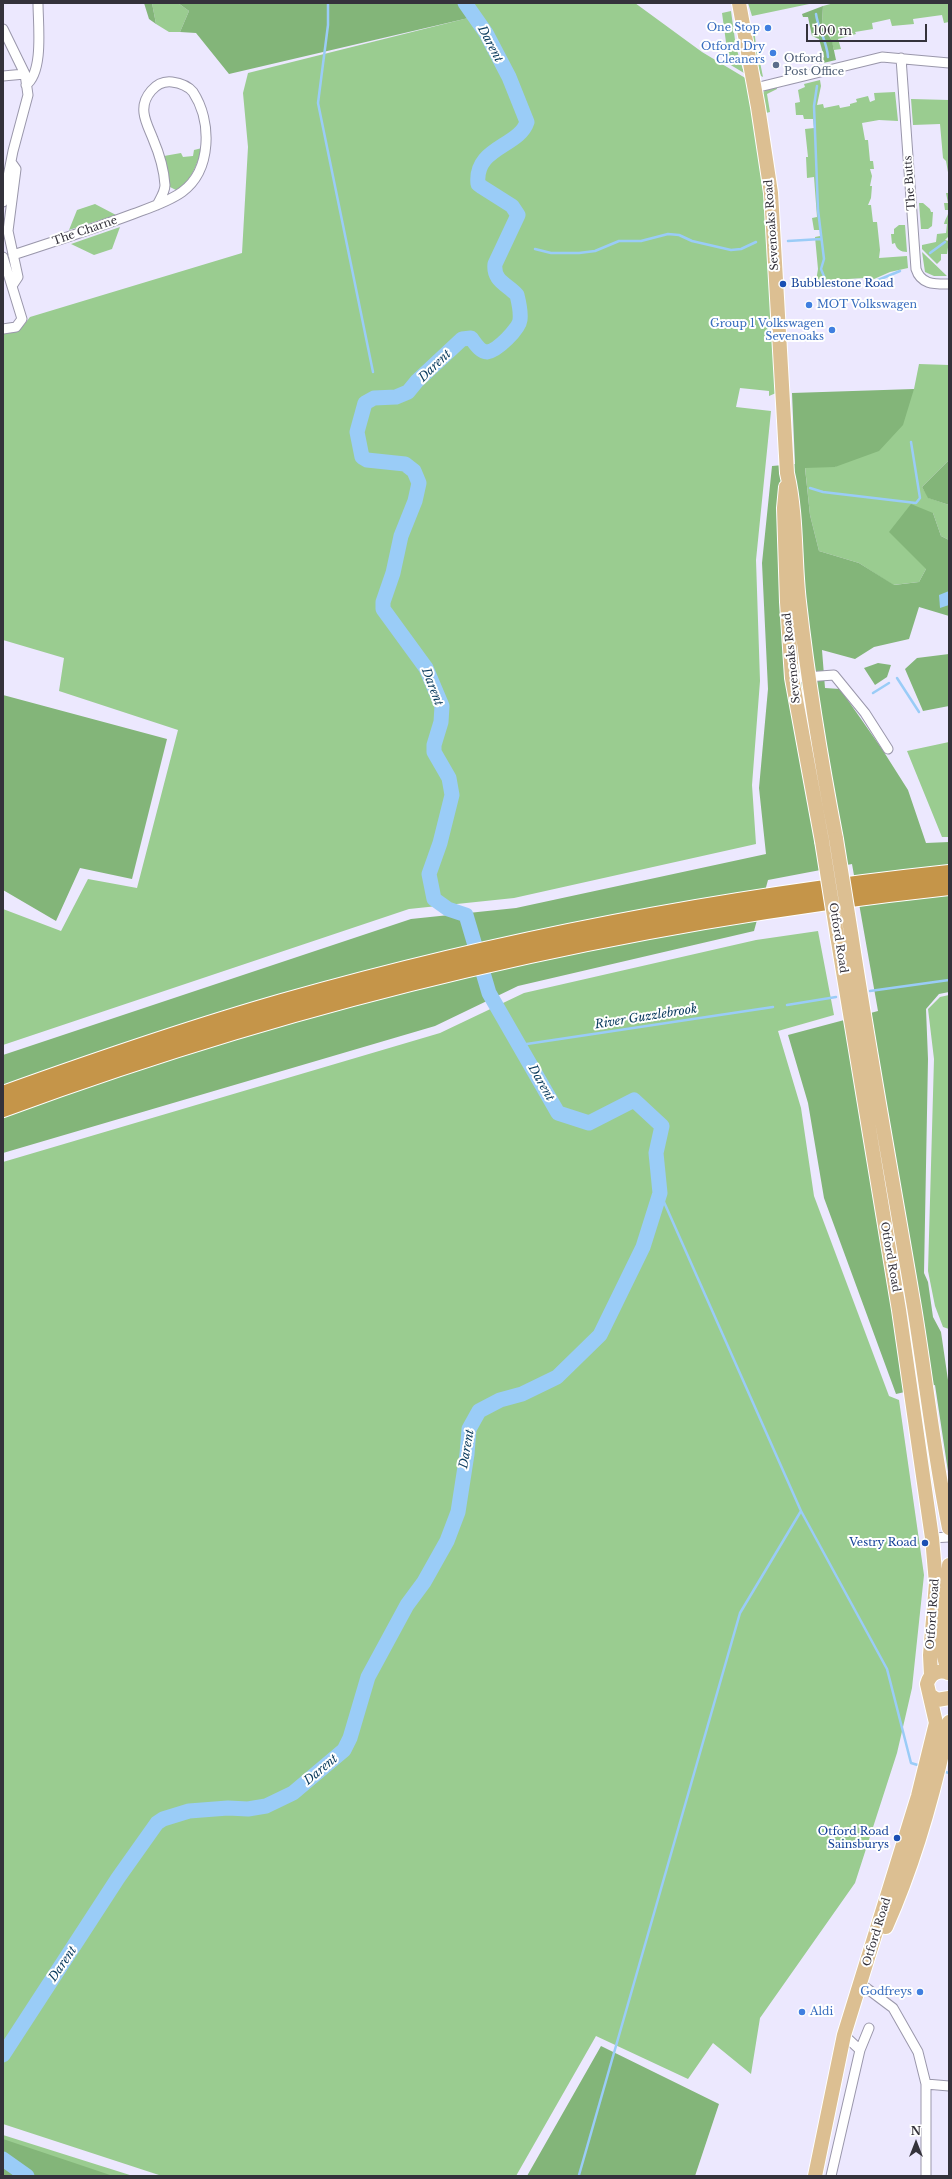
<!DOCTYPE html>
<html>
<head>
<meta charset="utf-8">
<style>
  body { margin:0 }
  #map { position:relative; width:952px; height:2179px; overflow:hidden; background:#ece8fe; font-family:"Libre Baskerville",serif }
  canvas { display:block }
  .frame { position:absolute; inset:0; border:4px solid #34323b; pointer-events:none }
  .north { position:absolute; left:896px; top:2123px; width:40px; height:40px; -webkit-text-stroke:3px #fff; paint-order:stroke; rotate:0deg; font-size:11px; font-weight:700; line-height:16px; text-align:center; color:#34323b }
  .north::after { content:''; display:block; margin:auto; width:14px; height:18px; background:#34323b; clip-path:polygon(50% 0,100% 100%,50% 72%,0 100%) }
  .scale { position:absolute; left:806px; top:24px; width:121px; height:18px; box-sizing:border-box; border:2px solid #34323b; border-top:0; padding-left:5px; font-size:12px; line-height:14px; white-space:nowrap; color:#34323b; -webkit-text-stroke:3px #fff; paint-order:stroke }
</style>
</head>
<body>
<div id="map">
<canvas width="952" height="2179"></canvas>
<div class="frame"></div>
<div class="north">N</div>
<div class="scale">100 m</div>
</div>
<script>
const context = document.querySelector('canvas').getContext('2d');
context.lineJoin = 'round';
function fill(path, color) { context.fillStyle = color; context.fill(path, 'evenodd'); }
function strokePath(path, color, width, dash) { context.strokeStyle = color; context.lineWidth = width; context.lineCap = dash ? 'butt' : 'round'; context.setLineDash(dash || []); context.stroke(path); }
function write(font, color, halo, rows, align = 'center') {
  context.font = font + ' "Libre Baskerville",serif'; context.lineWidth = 4; context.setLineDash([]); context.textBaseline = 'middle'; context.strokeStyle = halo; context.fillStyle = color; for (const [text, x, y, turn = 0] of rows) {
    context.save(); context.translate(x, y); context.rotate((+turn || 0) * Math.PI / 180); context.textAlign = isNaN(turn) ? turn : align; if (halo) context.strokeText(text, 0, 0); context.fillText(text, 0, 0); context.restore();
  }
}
fill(new Path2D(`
  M152,3H178L189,11L180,32H169L156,24Z
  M475,3H635L702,52L747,79L766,197L776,393L769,396V391L740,388L736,407L771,411L756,560L760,681L752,785L756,844L514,898L409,909L3,1045V909L61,931L88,879L137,888L178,730L59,691L64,658L3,640V334L19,331L30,317L242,253L248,147L243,93L248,73L476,16Z
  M748,3H814L752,16Z
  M834,3H949V22L944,23L942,15L913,19L914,24L892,26L890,19L872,23L873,29L855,32L856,34L838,39L841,49L834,50L830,36L822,23L823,6Z
  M731,11L736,47L744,73L729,64L722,13Z
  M751,28L754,29L758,61L760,62L763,77L761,76L759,70H757L750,29Z
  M820,80L821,86L817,105L823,104L824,108L839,105L840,108L850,106V104L857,102L856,99L868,96L870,102L875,100L874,93L895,92L898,121L879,120L862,123L865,140H868L870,161H873L874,169H870L872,176L870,186H872L871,198L868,205H871L873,222H877L880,250L879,258L907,256L908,268L890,272L865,283L864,278L816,281L818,269L815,237L820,236V230H814L812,218L817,217L814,177L807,178L806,157H808L805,129L814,128L813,119H804L803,115H796L795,103L800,102L798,90L805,87L804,84Z
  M777,86V89L767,94L770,112L766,113L763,93L766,89Z
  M911,99L949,100V178L946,161L943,158L940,124L913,125Z
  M202,148C197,164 192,181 176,190L170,187L164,156L181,153L183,157L193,156L194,150Z
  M946,193H949V236L945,240L949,241L947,254H941V260L937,264L922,249V245L936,242L937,234L946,233L947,224H944C945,218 949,216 948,210H945L944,203H948Z
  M919,203H923L930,209L931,212H933L932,226L928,229H921Z
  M95,204L116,215L69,230L77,210Z
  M905,225L907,252C901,252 896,249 895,243L892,244L891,234H894V229L899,225Z
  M120,227L112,249L94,255L71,244Z
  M922,252L947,276H934L925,272Z
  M919,364L949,365V460L922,487L929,498L949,505V540L941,536L933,513L926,569L919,582L893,585L859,563L819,551L810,515L805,467H835L914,389Z
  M949,742V837H942L907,751Z
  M818,931L834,1015L778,1031L801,1108L814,1196L889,1396L899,1400L924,1575L912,1688L897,1753L855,1883L760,2018L751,2074L713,2043L688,2079L596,2036L516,2176H162L3,2124V1162L440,1033L524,993L756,940Z
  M949,995V1329L943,1327L935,1306L928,1271L934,1059L928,1009L940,997Z
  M3,2135L133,2176H3Z`), '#9acc90');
fill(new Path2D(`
  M144,3H152L156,24L149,19Z
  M178,3H475L477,16L229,74L196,33L180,32L189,11Z
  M823,6L822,23L832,41L836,60L819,64V59L824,57L819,39L812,36L808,17H803L802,14Z
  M914,389L903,425L879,451L835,467L805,468L810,515L819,551L859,563L894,585L919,582L926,569L889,532L911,504L933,513L941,536L949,540V616L919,607L909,639L874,647L855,659L822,650L825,688L840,689L882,749L908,790L926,843L949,842V992L939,994L926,1009L928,1059L924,1273L928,1282L933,1317L941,1332L949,1387V1478L935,1385L896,1394L824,1198L808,1103L788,1035L878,1011L852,864L768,880L754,931L518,986L435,1026L3,1153V1055L411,919L516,908L766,854L759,788L768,689L762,563L772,466L795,464L792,393Z
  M949,460V505L928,498L922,487Z
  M949,654V706L923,711L905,669L917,658Z
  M878,663L891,665L887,677L875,685L864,668Z
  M3,695L167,739L132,879L80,868L56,921L3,890Z
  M601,2046L719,2104L695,2176H527Z
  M3,2139L113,2176H3Z`), '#83b579');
fill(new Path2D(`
  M949,591V605L940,608L939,595Z`), '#9accf7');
strokePath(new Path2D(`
  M328,3V25L318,103L373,372
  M816,14C818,29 827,41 828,57
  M817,86L814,106L818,210L824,259L821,269L825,279
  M788,241L821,239
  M535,249L551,253H579L595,251L619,241H641L668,234L679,235L692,241L731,250L741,249L756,242
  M930,253L945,242
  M866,285L900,271
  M810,488L823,492L916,503L920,498L911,442
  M897,678L919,712
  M873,693L889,683
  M870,991L949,980
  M787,1005L836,997
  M520,1045L773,1007
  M801,1511L887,1669L911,1763L921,1766
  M942,1771L949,1773
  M579,2175L740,1613L801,1511L660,1193`), '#9accf7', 2.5);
strokePath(new Path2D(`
  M3,2055L118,1878L157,1823L163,1819L189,1811L228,1808L248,1809L266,1806L293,1793L344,1750L350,1738L368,1677L407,1605L424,1582L447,1541L458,1512L467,1454L469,1429L479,1411L500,1400L522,1394L557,1377L600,1335L643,1247L660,1193L656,1153L662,1126L634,1100L589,1123L558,1113L489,993L466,915L448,909L434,899L429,874L440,843L452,795L449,778L434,752V745L441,722L442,706L426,668L383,609V602L393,573L401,536L415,501L419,483L414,471L405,464L367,460L362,457L357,432L365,403L374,398L396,397L408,392L417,381L462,339L471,338C475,343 480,352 487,352C497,351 519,329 520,320C521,312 519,303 517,295C507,284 493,281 495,264L518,215L512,206L482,187L478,184C474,147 519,147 527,122L509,77L486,33L465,3
  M3,2159L27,2176`), '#9accf7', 15);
const minor = new Path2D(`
  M3,29L25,74L28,95L13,151L3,202
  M901,58L916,269C921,285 935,284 949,284
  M3,76L25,74
  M26,85C44,72 38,24 38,3
  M755,88L882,57L949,63
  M11,162L16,169L8,231L18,277L12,286
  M13,255C53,242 93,229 133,214C149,208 168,202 182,192C212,170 212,121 193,92C188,86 180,83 172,82C156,80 142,97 144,113C145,122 150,131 153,139C159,153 164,170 165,185C165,192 160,199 157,205
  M3,257L22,319L16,327L3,329
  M792,678L834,675L865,713L888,749
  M932,1538L949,1537
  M861,1984L893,2008L918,2052L926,2084V2176
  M860,2050L869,2028
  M926,2084L949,2086
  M831,2176L860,2050L844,2035`);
const primary = new Path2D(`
  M739,3L758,107L771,193L787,473C797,516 794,559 799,602C808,682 821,761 836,839
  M786,487L784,508L787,602L792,678L822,841
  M851,933C870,1058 893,1182 914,1307C926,1380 934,1454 949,1528
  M837,935L899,1310L932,1538L936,1583L930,1655L931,1675
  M948,1673L943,1652L949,1565
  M930,1695L937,1700L949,1698
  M886,1927C914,1864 935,1790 949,1722
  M815,2176L844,2035L918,1796L936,1723L927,1684C930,1673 939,1669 949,1673`);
const motorway = new Path2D(`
  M3,1094C95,1061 188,1029 282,1002C500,940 723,897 949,873
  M3,1109C309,996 625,922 949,887`);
strokePath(minor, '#9a97ab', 11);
strokePath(primary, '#fff', 16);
strokePath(motorway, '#fff', 18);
strokePath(minor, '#fff', 9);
strokePath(primary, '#dcbf92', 14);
strokePath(motorway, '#c59549', 16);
const primaryBridge = new Path2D(`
  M836,839L851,933
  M822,841L837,935`);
strokePath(primaryBridge, '#fff', 16, []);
strokePath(primaryBridge, '#dcbf92', 14);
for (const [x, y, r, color] of [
  [768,28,4,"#3f7fe0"],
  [773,53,4,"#3f7fe0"],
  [776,65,4,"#5c6f8a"],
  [783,284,4,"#1a4fb4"],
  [809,305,4,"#3f7fe0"],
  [832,330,4,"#3f7fe0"],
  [925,1543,4,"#1a4fb4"],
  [897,1838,4,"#1a4fb4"],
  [920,1992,4,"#3f7fe0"],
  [802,2012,4,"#3f7fe0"]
]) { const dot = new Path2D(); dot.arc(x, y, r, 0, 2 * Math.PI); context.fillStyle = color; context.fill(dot); strokePath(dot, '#fff', 1.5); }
write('11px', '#366cbe', '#fff', [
  ["One Stop",760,28],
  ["Otford Dry",765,47],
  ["Cleaners",765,60],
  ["MOT Volkswagen",817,305,"left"],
  ["Group 1 Volkswagen",824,324],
  ["Sevenoaks",824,337],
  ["Godfreys",912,1992],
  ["Aldi",810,2012,"left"]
], 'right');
write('11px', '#4e5e75', '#fff', [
  ["Otford",784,59],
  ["Post Office",784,72]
], 'left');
write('11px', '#34323b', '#fff', [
  ["The Butts",910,183,-94],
  ["Sevenoaks Road",772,225,-94],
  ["The Charne",85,231,-19],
  ["Sevenoaks Road",792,658,-96],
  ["Otford Road",838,938,81],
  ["Otford Road",890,1257,80],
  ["Otford Road",933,1614,-86],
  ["Otford Road",877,1932,-73]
]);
write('11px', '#164399', '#fff', [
  ["Bubblestone Road",791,284,"left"],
  ["Vestry Road",917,1543],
  ["Otford Road",889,1832],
  ["Sainsburys",889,1845]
], 'right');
write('italic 12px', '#093a5d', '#fff', [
  ["Darent",490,44,62],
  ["Darent",435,366,-44],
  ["Darent",432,687,69],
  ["River Guzzlebrook",646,1017,-9],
  ["Darent",541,1083,60],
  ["Darent",467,1449,-80],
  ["Darent",321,1770,-40],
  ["Darent",63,1964,-56]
]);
</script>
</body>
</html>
